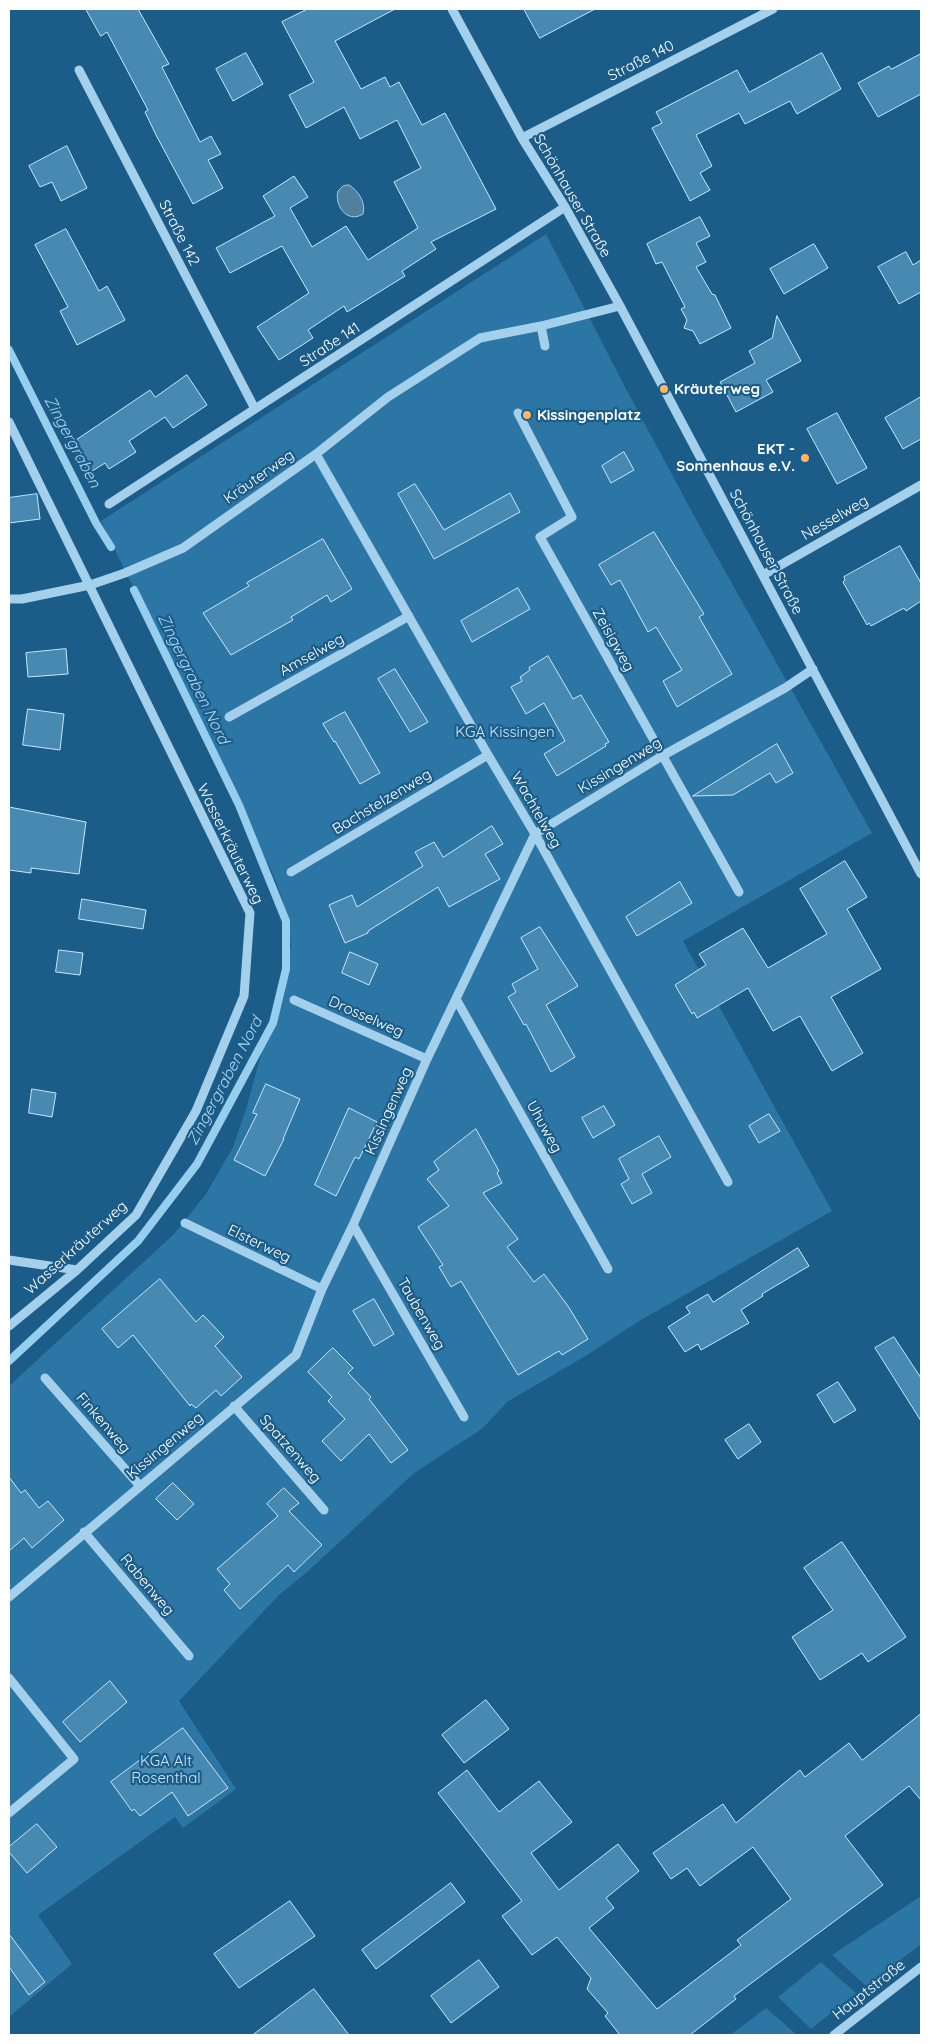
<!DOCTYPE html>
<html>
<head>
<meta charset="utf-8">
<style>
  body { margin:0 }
  #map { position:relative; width:930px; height:2044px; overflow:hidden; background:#1b5c88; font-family:Quicksand,sans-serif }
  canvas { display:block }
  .frame { position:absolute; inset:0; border:10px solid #fff; pointer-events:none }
</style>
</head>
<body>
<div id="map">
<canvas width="930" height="2044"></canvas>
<div class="frame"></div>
</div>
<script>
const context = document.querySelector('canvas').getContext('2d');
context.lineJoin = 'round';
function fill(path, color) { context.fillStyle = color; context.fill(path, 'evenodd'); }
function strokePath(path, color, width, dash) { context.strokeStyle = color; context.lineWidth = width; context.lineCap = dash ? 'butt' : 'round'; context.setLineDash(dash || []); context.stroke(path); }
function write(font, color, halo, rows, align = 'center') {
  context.font = font + ' Quicksand,sans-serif'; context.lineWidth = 4.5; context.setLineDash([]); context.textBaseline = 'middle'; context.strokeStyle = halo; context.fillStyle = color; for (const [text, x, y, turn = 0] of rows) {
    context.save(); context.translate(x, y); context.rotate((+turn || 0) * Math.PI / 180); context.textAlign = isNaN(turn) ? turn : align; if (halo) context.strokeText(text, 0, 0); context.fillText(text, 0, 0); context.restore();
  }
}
fill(new Path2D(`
  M546,234L625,387L698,523L872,833L683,941L832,1211L641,1320L587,1355L507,1402L483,1428L413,1474L306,1573L279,1595L179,1701L236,1789L183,1828L175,1817L38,1915L72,1964L9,2017V1386L174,1234L206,1194L233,1147L246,1109L291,946C288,914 283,897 270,868L101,521Z
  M921,1896V1944L866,1986L832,1955Z
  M821,1962L856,1993L811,2029L778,1997Z
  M766,2008L797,2035H730Z`), '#2b76a5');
const water = new Path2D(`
  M349,185C359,191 366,203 363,214C347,224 334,205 338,191L343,186Z`);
fill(water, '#51809e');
strokePath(water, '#97ceee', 1);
strokePath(new Path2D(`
  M9,350L96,523L111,547
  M9,1361L138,1241L197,1164L273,1023L286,969V921L239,805L134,590`), '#97ceee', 8);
const building = new Path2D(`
  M86,9H138L169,64L162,67L200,142L211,136L221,154L208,160L223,188L193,204L156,135L145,112L148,110L107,32L101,36Z
  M308,9H395L335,41L361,89L385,77L390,87L399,82L422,125L445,113L496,209L431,242L436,249L402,271L405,276L347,312L344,306L308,330L313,338L279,360L257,327L309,293L282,246L230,273L216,248L275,216L263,196L294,176L308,197L290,208L312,247L346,226L368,260L418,228L394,182L421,168L397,120L360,139L344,107L306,128L289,95L314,82L282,22Z
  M524,9H595L540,38Z
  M246,53L263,84L233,101L216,69Z
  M822,53L841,89L797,114L790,101L745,124L739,113L696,135L712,166L700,173L710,190L690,201L652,128L662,123L656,112L737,70L749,92Z
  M921,54V94L878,117L858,83L889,66L891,69Z
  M67,146L87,188L61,201L52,182L40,187L29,166Z
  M700,217L710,236L696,243L706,262L696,267L712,294L715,295L731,328L700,344L693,331L684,328L687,320L681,309L685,307L662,262L656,264L647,244Z
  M66,229L99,291L107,286L125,320L77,345L60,311L68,307L35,245Z
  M814,244L828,268L784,294L770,269Z
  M906,252L913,265L921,260V292L899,304L878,267Z
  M777,316L801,361L766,380L773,392L736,412L720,382L755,363L749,351L772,338Z
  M187,375L207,405L173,428L165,417L129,441L136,452L109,469L105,463L89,473L70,444L150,390L155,397Z
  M921,397V439L903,449L885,418Z
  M837,413L867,468L837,484L807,429Z
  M624,452L634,470L611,483L602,466Z
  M415,484L444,530L510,493L520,512L434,559L398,494Z
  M37,494L40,519L9,523V498Z
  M654,532L704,614L699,617L732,674L677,707L663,681L682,670L656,627L648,632L620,580L611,585L599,565Z
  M323,539L352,589L331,602L327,595L291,617L293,620L231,655L203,613L249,586L247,583Z
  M900,546L921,583V601L906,611L904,608L871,626L869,623L867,625L843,582L845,580L844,577Z
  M518,588L530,609L472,642L461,621Z
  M66,649L68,674L28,677L26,653Z
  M548,656L573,699L581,695L609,742L605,744L606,746L557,776L544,754L565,741L544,703L526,714L511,687L522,681L520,677L530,670L529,668Z
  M395,669L428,722L410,732L378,679Z
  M28,709L64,714L60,750L23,745Z
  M345,712L380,773L360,784L335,741L334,742L323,724Z
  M777,744L793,773L776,783L770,773L733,795L693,796Z
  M9,807L86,822L79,874L31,868V873L9,870Z
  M492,826L503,844L485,854L500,879L449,907L438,887L368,931V933L345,943L329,905L352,895L357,907L423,866L415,852L434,842L443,857Z
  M845,861L867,897L847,909L881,969L831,997L863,1053L832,1071L800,1016L773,1031L748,988L697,1018L694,1012L692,1014L675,985L706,965L699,954L743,928L768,968L827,934L800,889Z
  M680,882L692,903L637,936L626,917Z
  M82,899L146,910L143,929L79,919Z
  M540,927L578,986L546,1005L575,1057L551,1072L526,1024L524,1025L508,997L516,992L512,984L538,969L521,938Z
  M59,950L83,953L80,975L56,972Z
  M350,952L378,964L369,985L342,973Z
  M266,1084L300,1099L283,1139H284L265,1176L234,1160L257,1114L253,1113Z
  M32,1089L56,1093L52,1117L29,1113Z
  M604,1106L615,1125L593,1138L582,1118Z
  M349,1108L377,1122L359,1159L355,1157L336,1196L315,1185Z
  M769,1114L780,1131L759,1143L749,1126Z
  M476,1129L499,1171L497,1173L502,1183L483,1193L518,1239L507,1247L534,1282L544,1274L568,1306L588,1339L562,1355L559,1351L518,1375L461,1281L451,1287L439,1267L443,1265L418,1227L449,1206L427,1179L439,1170L434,1162Z
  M659,1136L671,1157L642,1174L652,1193L632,1204L621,1184L629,1179L619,1159Z
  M798,1248L809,1266L762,1294L763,1296L741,1310L749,1323L701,1350L698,1344L685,1352L668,1327L690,1313L686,1307L708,1294L713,1302Z
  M160,1279L196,1322L203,1315L224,1337L215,1346L242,1377L221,1396L216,1390L196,1408L191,1404L190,1406L133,1335L118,1348L102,1329Z
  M374,1299L394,1334L374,1346L353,1311Z
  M894,1337L921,1378V1421L875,1348Z
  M333,1348L353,1368L348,1373L371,1397L369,1399L408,1450L391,1463L369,1434L341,1461L322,1441L345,1419L328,1401L332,1397L308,1372Z
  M838,1382L856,1410L834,1423L817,1395Z
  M749,1424L761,1442L738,1459L725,1440Z
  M9,1477L21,1493L25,1490L39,1508L48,1501L64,1520L32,1548L24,1538L9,1551Z
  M173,1483L194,1504L177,1520L156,1499Z
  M284,1488L299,1503L289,1511L322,1545L294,1572L288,1565L240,1609L224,1590L230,1584L217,1569L278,1516L267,1504Z
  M842,1542L906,1637L868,1662L862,1653L820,1680L792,1637L833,1610L804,1568Z
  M110,1681L127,1702L80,1742L63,1722Z
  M486,1700L509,1729L464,1763L442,1735Z
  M921,1714V1800L909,1786L845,1836L883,1885L734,1996L736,1999L690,2035H620L605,2016L608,2013L587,1989L591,1978L557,1937L532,1955L502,1916L522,1901L438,1793L467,1770L499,1812L539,1781L572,1822L531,1853L559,1890L618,1844L639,1871L606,1898L614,1908L589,1928L657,2009L741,1945L737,1940L791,1899L753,1847L700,1886L687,1868L671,1879L653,1853L723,1804L736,1823L800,1770L805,1777L849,1743L862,1760Z
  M183,1728L228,1788L188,1816L172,1792L140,1816L134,1809L132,1811L111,1782Z
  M37,1824L57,1847L27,1873L9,1852V1847Z
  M451,1883L465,1902L376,1969L362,1950Z
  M290,1901L315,1936L239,1988L214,1954Z
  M9,1934L45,1982L29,1995L9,1967Z
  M479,1960L499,1987L451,2023L431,1996Z
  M314,1989L349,2035H253Z`);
fill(building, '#4889b2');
strokePath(building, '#cae7f9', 1);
strokePath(new Path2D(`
  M452,9L522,138L565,207L620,306L921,874
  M79,70L255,409
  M522,138L773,9
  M541,326L545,346
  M518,413L572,517L540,537L739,892
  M9,422L250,913L244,996L196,1111L136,1215L77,1270L9,1326
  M316,454L488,755L535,834L728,1182
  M109,504L565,207
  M763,575L921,485
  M9,599H22L90,585L125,573L183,548L316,454L388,397L480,338L541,326L620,306
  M229,717L409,616
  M291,872L488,755
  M456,999L608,1269
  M294,1000L427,1059
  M185,1223L322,1289
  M353,1225L464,1417
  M9,1260L77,1270
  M45,1378L140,1486
  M234,1406L324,1510
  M84,1532L189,1656
  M9,1597L296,1355L322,1289L353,1225L427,1059L535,834L662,756L785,688L813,669
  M9,1678L74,1759L9,1813
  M834,2035L921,1967`), '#a4d0ec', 9);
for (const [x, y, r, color] of [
  [664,389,5,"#fdb761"],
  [527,415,5,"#fdb761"],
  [805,458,5,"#fdb761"]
]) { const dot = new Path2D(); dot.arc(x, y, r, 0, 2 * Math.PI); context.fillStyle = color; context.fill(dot); strokePath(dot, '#1b5c88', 2); }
write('15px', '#fff', '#1b5c88', [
  ["Straße 140",641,61,-27],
  ["Schönhauser Straße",572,196,60],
  ["Straße 142",179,233,63],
  ["Straße 141",330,345,-33],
  ["Kräuterweg",259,477,-35],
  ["Nesselweg",835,518,-30],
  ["Schönhauser Straße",766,552,62],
  ["Zeisigweg",613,640,61],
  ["Amselweg",312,655,-29],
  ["Kissingenweg",620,766,-31],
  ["Bachstelzenweg",382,802,-31],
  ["Wachtelweg",536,810,60],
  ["Wasserkräuterweg",230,844,64],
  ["Drosselweg",366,1017,24],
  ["Kissingenweg",389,1111,-66],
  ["Uhuweg",544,1127,61],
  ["Elsterweg",259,1244,26],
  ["Wasserkräuterweg",76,1248,-42],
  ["Taubenweg",421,1314,60],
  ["Finkenweg",103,1423,49],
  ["Kissingenweg",165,1446,-40],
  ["Spatzenweg",290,1449,49],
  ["Rabenweg",147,1585,50],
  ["Hauptstraße",869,1990,-38]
]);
write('bold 15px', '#fff', '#1b5c88', [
  ["Kräuterweg",674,389],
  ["Kissingenplatz",537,415],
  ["EKT -",795,449,"right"],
  ["Sonnenhaus e.V.",795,466,"right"]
], 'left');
write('15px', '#cae7f9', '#1b5c88', [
  ["KGA Kissingen",505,732],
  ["KGA Alt",166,1761],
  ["Rosenthal",166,1778]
]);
write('italic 16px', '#b0daf3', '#1b5c88', [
  ["Zingergraben",72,442,62],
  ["Zingergraben Nord",193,679,64],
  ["Zingergraben Nord",225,1081,-62]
]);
</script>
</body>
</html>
